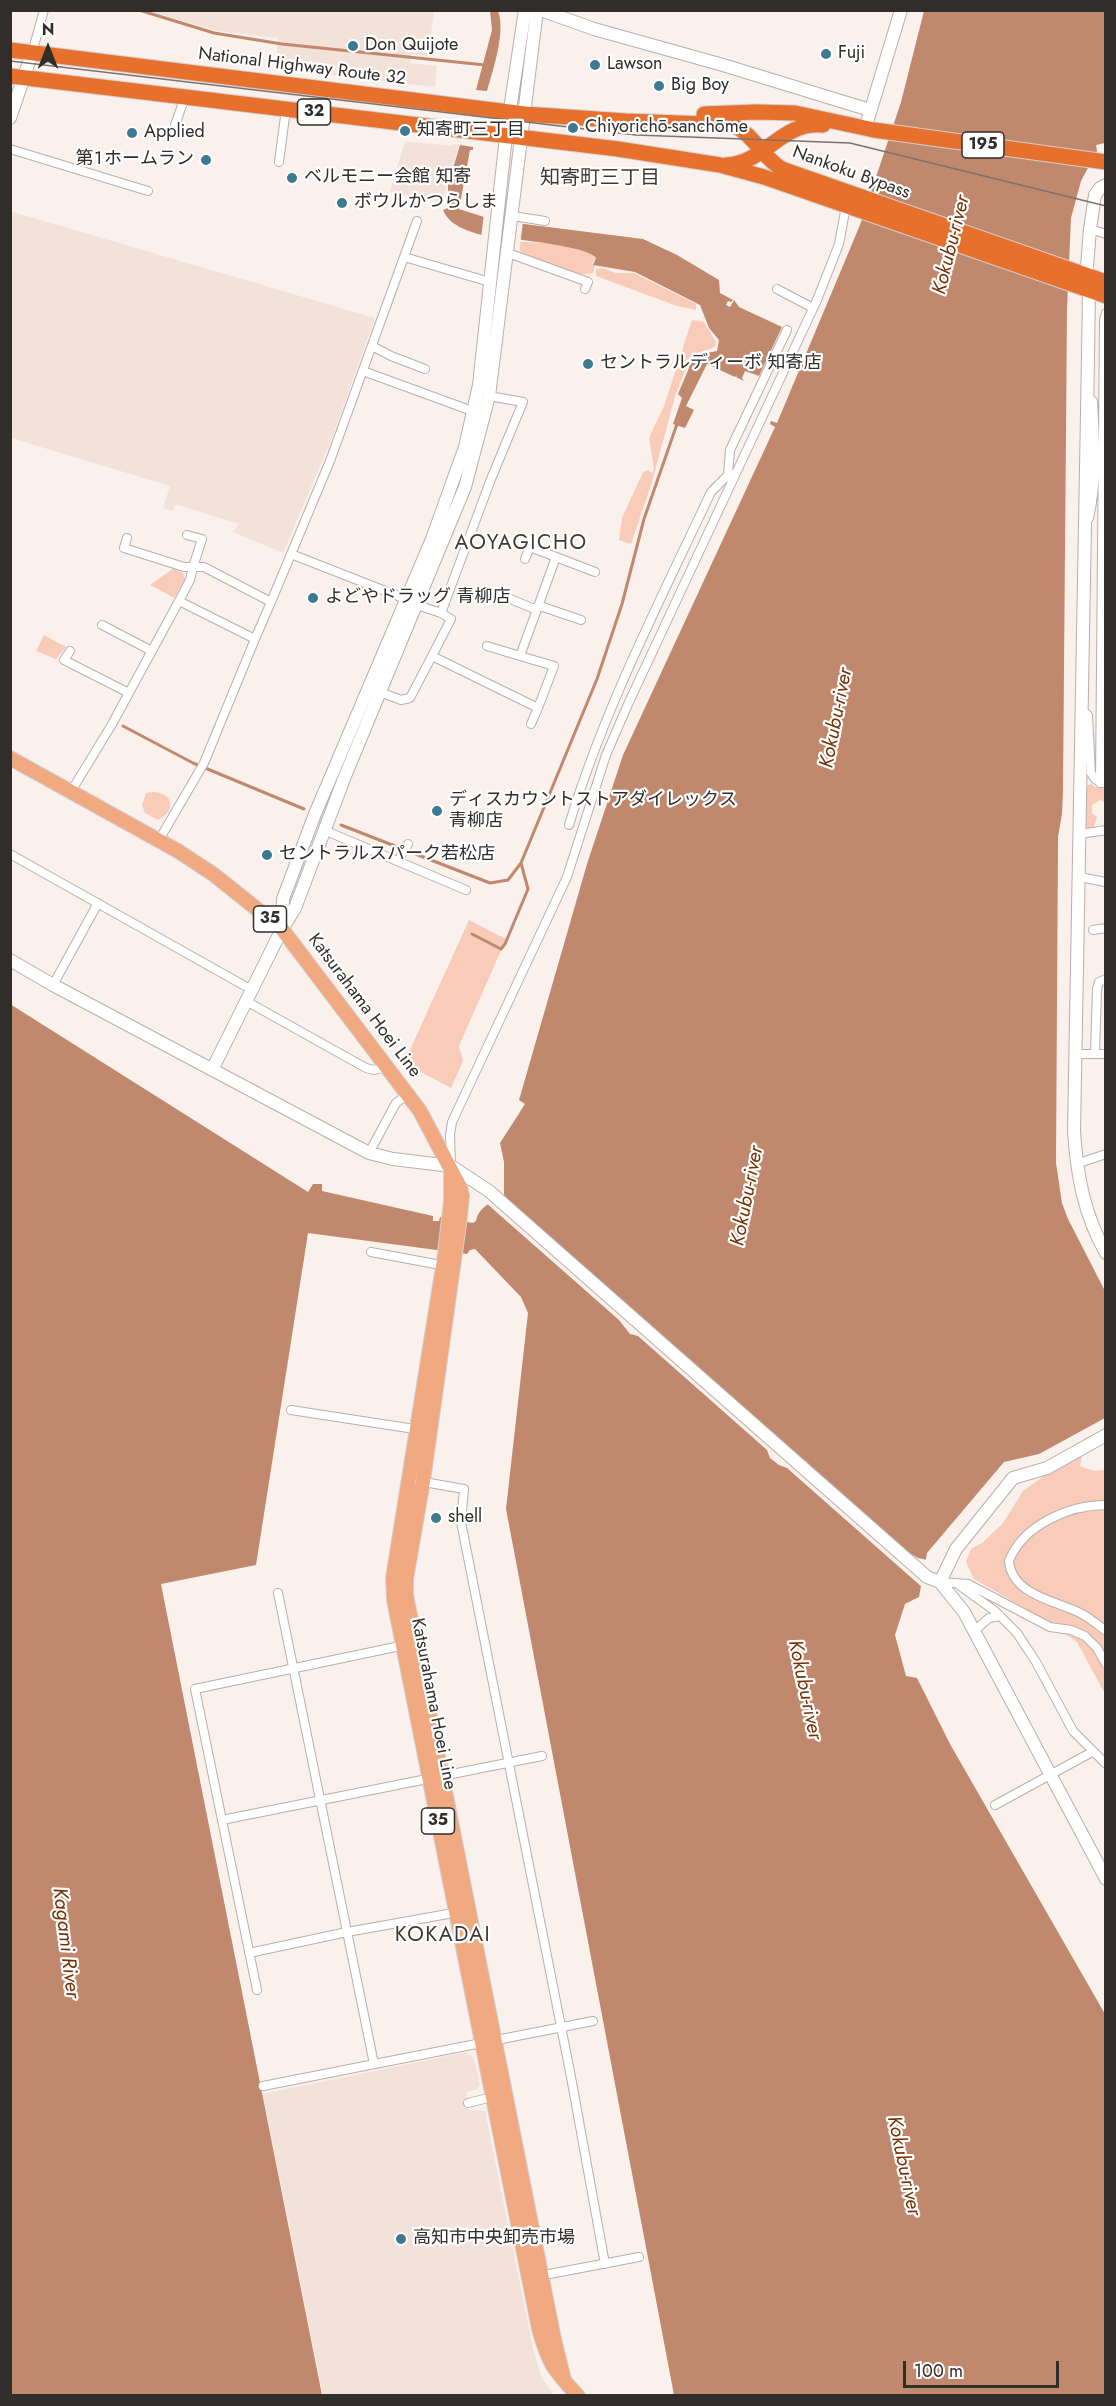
<!DOCTYPE html>
<html>
<head>
<meta charset="utf-8">
<style>
  body { margin:0 }
  #map { position:relative; width:1116px; height:2406px; overflow:hidden; background:#faf1ed; font-family:Jost,sans-serif }
  canvas { display:block }
  .frame { position:absolute; inset:0; border:12px solid #302d2b; pointer-events:none }
  .north { position:absolute; left:18px; top:18px; width:60px; height:60px; -webkit-text-stroke:4px #fff; paint-order:stroke; rotate:0deg; font-size:16px; font-weight:700; line-height:24px; text-align:center; color:#302d2b }
  .north::after { content:''; display:block; margin:auto; width:21px; height:27px; background:#302d2b; clip-path:polygon(50% 0,100% 100%,50% 72%,0 100%) }
  .scale { position:absolute; left:903px; top:2361px; width:156px; height:27px; box-sizing:border-box; border:3px solid #302d2b; border-top:0; padding-left:8px; font-size:18px; line-height:21px; white-space:nowrap; color:#302d2b; -webkit-text-stroke:4px #fff; paint-order:stroke }
</style>
</head>
<body>
<div id="map">
<canvas width="1116" height="2406"></canvas>
<div class="frame"></div>
<div class="north">N</div>
<div class="scale">100 m</div>
</div>
<script>
const context = document.querySelector('canvas').getContext('2d');
context.lineJoin = 'round';
function fill(path, color) { context.fillStyle = color; context.fill(path, 'evenodd'); }
function strokePath(path, color, width, dash) { context.strokeStyle = color; context.lineWidth = width; context.lineCap = dash ? 'butt' : 'round'; context.setLineDash(dash || []); context.stroke(path); }
function write(font, color, halo, rows, align = 'center') {
  context.font = font + ' Jost,"Noto Sans JP",sans-serif'; context.lineWidth = 4.5; context.setLineDash([]); context.textBaseline = 'middle'; context.strokeStyle = halo; context.fillStyle = color; for (const [text, x, y, turn = 0] of rows) {
    context.save(); context.translate(x, y); context.rotate((+turn || 0) * Math.PI / 180); context.textAlign = isNaN(turn) ? turn : align; if (halo) context.strokeText(text, 0, 0); context.fillText(text, 0, 0); context.restore();
  }
}
fill(new Path2D(`
  M149,11H434L428,56L412,54L410,63L437,66L435,87L275,69L278,38L217,31Z
  M405,141L452,146V144L459,145L442,202L390,192Z
  M10,211L375,318L332,438L283,553L233,532L239,524L182,506L176,505L172,511L163,508L170,486L11,438Z
  M466,2052L474,2058L480,2085L476,2090L466,2092L469,2110L485,2111L533,2348L541,2376L553,2395H323L263,2094Z`), '#f3e2da');
fill(new Path2D(`
  M520,242C536,241 586,246 595,258L592,264L595,266L593,273L578,275L524,254L520,251Z
  M602,268L616,273H634L696,304V310L677,306L596,276V269Z
  M692,320L704,322L716,342L715,347L695,354L688,359L687,366L676,393L652,482L631,544L619,540L622,518L643,472L648,470L652,473L654,469L649,438L664,406L677,366L681,362L683,347Z
  M174,568L183,573L185,579L174,598L150,585Z
  M44,635L66,647L56,659L36,651Z
  M1092,784L1095,787L1105,788V802L1100,800L1092,805V813L1097,817L1094,826L1091,829L1085,827V790L1088,785Z
  M153,792C174,792 176,812 158,820L145,813L142,805L146,793Z
  M469,920L506,939L459,1046L463,1061L451,1088L404,1063Z
  M1083,1451L1080,1466L1094,1471L1105,1470V1694L1077,1642L1047,1621L974,1579L966,1562L971,1549L982,1543L1003,1523L1023,1491L1051,1471Z`), '#f8ccb8');
fill(new Path2D(`
  M490,11H498C506,32 493,70 487,91L476,90L492,30Z
  M924,11H1105V143L1096,145L1097,151L1081,181L1071,218L1067,309L1063,790L1062,814L1058,837L1056,1163L1062,1203L1068,1219L1105,1291V1418L1039,1454L1004,1462L927,1553L919,1597L905,1604L895,1635L906,1676L917,1678L950,1744L1105,2014V2395H674L506,1509L528,1313L521,1297L475,1249L470,1250L467,1254L308,1233L256,1565L161,1584L322,2395H11L10,1004L308,1192L313,1184H322V1191L433,1216V1221H439L440,1217L473,1223L476,1221C479,1206 492,1202 504,1197V1162L500,1143L525,1104L519,1100L587,864L623,755L775,427L770,424L771,421L777,423L860,225L901,102Z
  M460,145L473,147V150H470L459,209L484,217L524,224L643,239L677,255L719,280L720,293L733,300L731,302L728,301L726,305L730,307L734,300L739,307L782,327L759,376L745,371L742,378L744,381L736,377L737,375L735,377L707,364L686,406L694,410L685,428L673,424L682,398L678,394L689,368L688,361L702,354L717,351L719,340L709,328L700,305L635,272L593,265L596,258C587,245 502,238 482,235C467,231 449,225 443,210L448,208V185Z`), '#c0886d');
fill(new Path2D(`
  M484,214L523,222L520,245L481,238Z
  M501,1193L911,1554L918,1558L927,1560L923,1588L787,1468L779,1465L770,1458L767,1450L638,1336L630,1334L619,1320L485,1202L501,1195Z`), '#faf1ed');
strokePath(new Path2D(`
  M139,10L214,33L282,44L485,65
  M123,726L193,763L304,809
  M341,825L490,883L508,880L521,863L597,679L622,604L644,519L677,424
  M472,934L501,949L505,944L528,889L521,863`), '#c0886d', 3);
const street = new Path2D(`
  M32,53L44,10
  M175,125L185,97
  M10,149L148,191
  M279,162L286,109
  M513,216L545,221
  M1090,229L1106,234
  M508,253L588,282L585,289
  M404,257L417,221
  M777,289L813,308
  M372,346L391,356L425,369
  M363,371L475,412
  M1087,396L1093,401C1095,440 1098,480 1089,518
  M731,477L728,475L730,450L787,330
  M127,538L124,548L184,567H193L202,539L187,535
  M291,554L398,596L417,605L441,613L491,479L523,402L489,396
  M525,559L530,547L595,572
  M501,595L532,608L543,607L581,620
  M179,601L255,639L271,602
  M102,625L150,650
  M487,646L520,656
  M70,651L64,660L129,693
  M432,656L451,619L441,613
  M380,692L401,700L410,698L432,656L538,708L554,666L520,656L556,557
  M1081,710L1088,715L1091,773L1095,779L1102,783
  M531,724L538,708
  M1100,783L1104,320L1106,313
  M70,793L111,726L179,601L190,580L193,567H204L271,602L330,461L404,257L490,282
  M569,825C604,709 660,601 711,492L728,475
  M326,831L466,890
  M1080,834L1106,830
  M159,840L204,763L255,639
  M10,854L252,990
  M398,861L408,844
  M1080,877L1105,882
  M1093,930L1106,928
  M53,985L98,903
  M246,1001L366,1068L374,1070L387,1067
  M1076,1054H1106
  M1095,1054L1097,989L1099,982L1106,979
  M369,1153L396,1103L408,1094
  M1076,1164L1106,1154
  M451,1165L450,1135L452,1122L567,877L606,755L629,702L817,300L839,244L846,206
  M371,1252L446,1266
  M291,1410L421,1430
  M418,1481L464,1489L461,1522L571,2077L605,2264
  M1106,1505C1069,1505 1023,1525 1009,1561C1012,1596 1058,1601 1082,1614C1091,1619 1098,1625 1106,1631
  M940,1582L968,1584L1050,1627L1071,1630L1085,1636L1097,1648L1106,1664
  M956,1583L995,1611L1017,1633L1036,1662L1073,1731L1106,1764
  M278,1593L374,2064
  M974,1631L989,1618L1000,1616
  M995,1805L1092,1752
  M222,1820L542,1756
  M249,1953L347,1932L459,1912
  M257,1990L195,1689L405,1645
  M263,2086L593,2021
  M468,2103L496,2096
  M539,2276L639,2257`);
const secondary = new Path2D(`
  M541,10L594,29L723,65L870,110
  M10,118L32,53
  M865,129L901,10
  M1106,185L1100,188L1095,195L1090,229L1087,267L1089,291L1088,357L1074,1132C1077,1175 1084,1215 1106,1253
  M282,927L283,899L315,814L432,539L465,447L479,385L506,136L525,10
  M10,960L53,985L369,1153L393,1159L451,1166L489,1191L927,1577L940,1582L964,1612L1106,1879
  M212,1070L282,929L295,908L345,776L465,487L489,396L537,10
  M940,1582L956,1549L1013,1478L1047,1468L1106,1435`);
const primary = new Path2D(`
  M10,758L178,851L213,874L282,929L420,1111L460,1187L462,1196L460,1217L423,1481L406,1579V1595L554,2339L564,2380
  M451,1172V1201L445,1254L393,1578L394,1600L539,2329C549,2364 553,2369 578,2396`);
const highway = new Path2D(`
  M10,50L525,114L625,121L733,125C753,134 763,158 782,169L1106,282
  M10,76L618,149L720,165L764,177L1106,296
  M704,114L756,112L795,113L874,130L1106,162
  M726,165C766,163 781,121 823,125`);
strokePath(street, '#b8afab', 10);
strokePath(secondary, '#b8afab', 14);
strokePath(primary, '#d1d1d0', 16);
strokePath(highway, '#d1d1d0', 17);
strokePath(street, '#fff', 8);
strokePath(secondary, '#fff', 12);
strokePath(primary, '#f1a981', 14);
strokePath(highway, '#e7702d', 15);
strokePath(new Path2D(`
  M10,61L636,135L850,143L1106,206`), '#797471', 1.5);
for (const [x, y, r, color] of [
  [353,46,6,"#3d7990"],
  [826,54,6,"#3d7990"],
  [595,65,6,"#3d7990"],
  [659,86,6,"#3d7990"],
  [573,128,6,"#3d7990"],
  [405,131,6,"#3d7990"],
  [132,133,6,"#3d7990"],
  [206,160,6,"#3d7990"],
  [292,178,6,"#3d7990"],
  [342,203,6,"#3d7990"],
  [588,364,6,"#3d7990"],
  [313,598,6,"#3d7990"],
  [437,811,6,"#3d7990"],
  [267,855,6,"#3d7990"],
  [436,1518,6,"#3d7990"],
  [401,2239,6,"#3d7990"]
]) { const dot = new Path2D(); dot.arc(x, y, r, 0, 2 * Math.PI); context.fillStyle = color; context.fill(dot); strokePath(dot, '#fff', 2); }
for (const [x, y, w] of [
  [314,112,33],
  [983,145,42],
  [270,919,33],
  [438,1821,33]
]) { const box = new Path2D(); box.roundRect(x - w / 2, y - 13, w, 26, 4.5); context.fillStyle = '#fff'; context.fill(box); strokePath(box, '#302d2b', 1.5); }
write('bold 16px', '#302d2b', null, [
  ["32",314,112],
  ["195",983,145],
  ["35",270,919],
  ["35",438,1821]
]);
write('18px', '#302d2b', '#fff', [
  ["Don Quijote",365,46],
  ["Fuji",838,54],
  ["Lawson",607,65],
  ["Big Boy",671,86],
  ["Chiyorichō-sanchōme",585,128],
  ["知寄町三丁目",417,131],
  ["Applied",144,133],
  ["第１ホームラン",194,160,"right"],
  ["ベルモニー会館 知寄",304,178],
  ["ボウルかつらしま",354,203],
  ["セントラルディーボ 知寄店",600,364],
  ["よどやドラッグ 青柳店",325,598],
  ["ディスカウントストアダイレックス",449,801],
  ["青柳店",449,822],
  ["セントラルスパーク若松店",279,855],
  ["shell",448,1518],
  ["高知市中央卸売市場",413,2239]
], 'left');
write('18px', '#302d2b', '#fff', [
  ["National Highway Route 32",302,67,7],
  ["Nankoku Bypass",851,173,20],
  ["Katsurahama Hoei Line",364,1006,53],
  ["Katsurahama Hoei Line",433,1704,79]
]);
write('20px', '#3f3834', '#fff', [
  ["知寄町三丁目",600,179]
]);
write('italic 20px', '#753004', '#fff', [
  ["Kokubu-river",952,245,-76],
  ["Kokubu-river",837,718,-79],
  ["Kokubu-river",748,1196,-79],
  ["Kokubu-river",804,1690,78],
  ["Kagami River",65,1943,83],
  ["Kokubu-river",903,2166,78]
]);
context.letterSpacing = '1.5px';
write('21px', '#3f3834', '#fff', [
  ["AOYAGICHO",521,544],
  ["KOKADAI",443,1936]
]);
context.letterSpacing = '0px';
</script>
</body>
</html>
